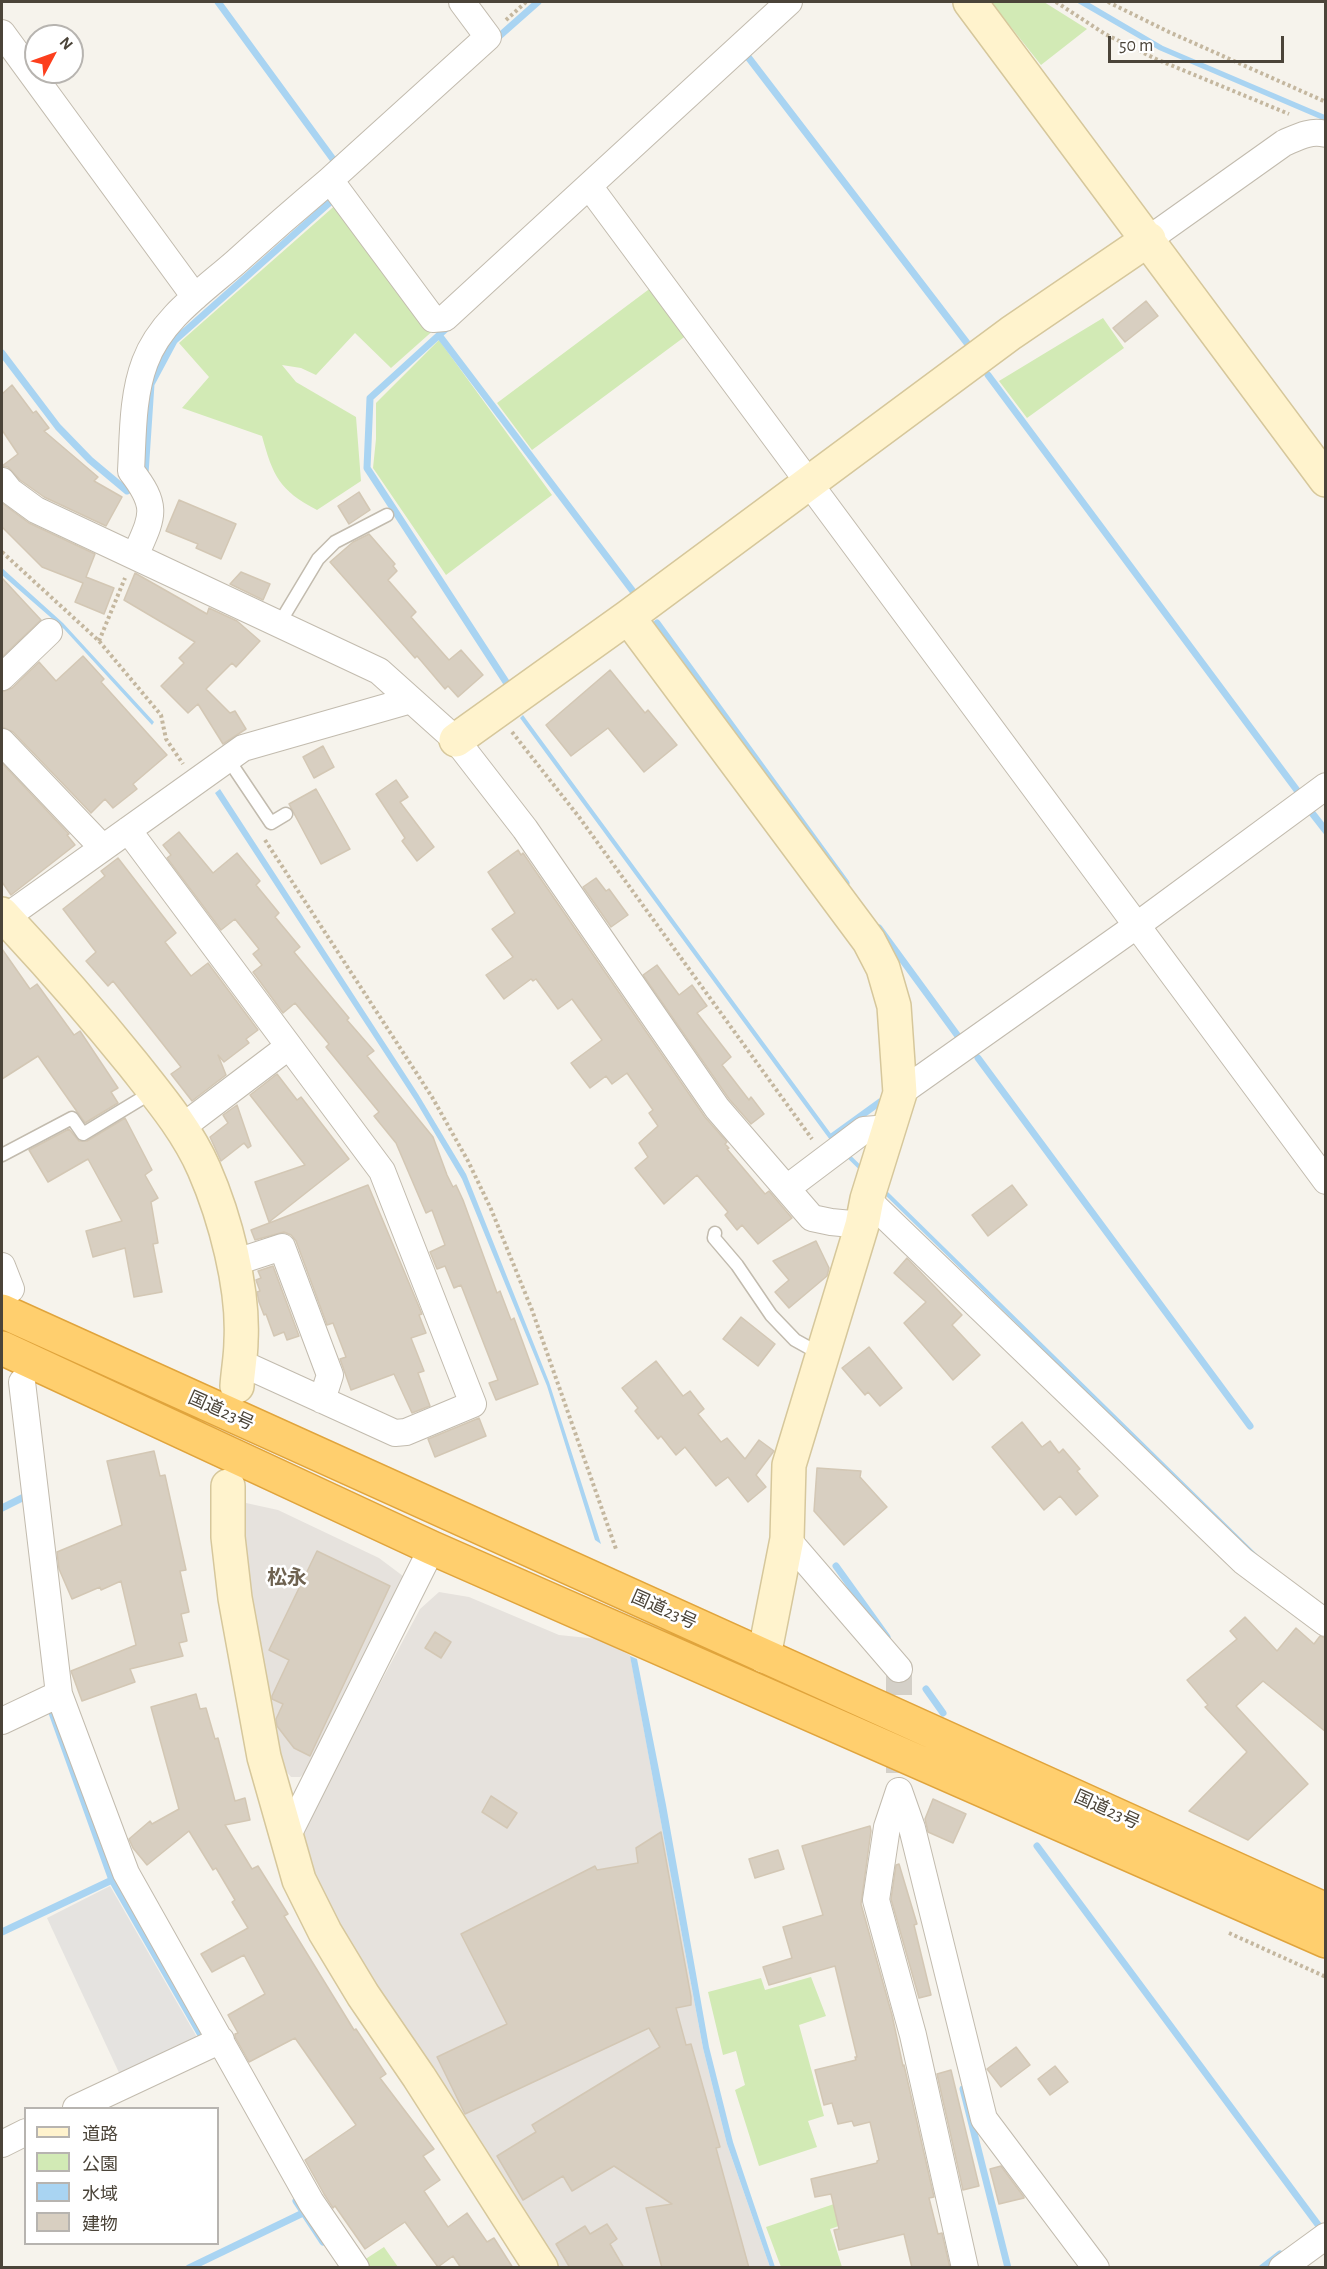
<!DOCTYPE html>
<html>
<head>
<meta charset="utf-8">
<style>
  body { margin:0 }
  #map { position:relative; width:1327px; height:2269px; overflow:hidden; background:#f6f3ec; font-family:"Alegreya Sans","Noto Sans JP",sans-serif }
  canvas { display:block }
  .frame { position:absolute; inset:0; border:3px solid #4b4439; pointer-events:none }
  .legend { position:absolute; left:24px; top:2107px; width:195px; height:138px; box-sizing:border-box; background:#fff; border:2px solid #b7b4b0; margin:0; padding:8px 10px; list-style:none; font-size:18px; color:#4b4439 }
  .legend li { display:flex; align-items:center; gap:12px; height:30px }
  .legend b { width:30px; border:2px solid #b7b4b0 }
  .north { position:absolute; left:24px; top:24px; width:60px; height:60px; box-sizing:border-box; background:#fff; border:2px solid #b7b4b0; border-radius:50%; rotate:49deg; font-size:16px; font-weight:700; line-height:24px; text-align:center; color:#4b4439 }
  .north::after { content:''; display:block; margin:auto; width:21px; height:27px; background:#fc3f1d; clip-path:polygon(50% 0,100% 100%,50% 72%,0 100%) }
  .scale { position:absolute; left:1108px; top:36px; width:176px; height:27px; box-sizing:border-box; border:3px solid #4b4439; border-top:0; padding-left:8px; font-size:18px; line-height:21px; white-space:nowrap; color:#4b4439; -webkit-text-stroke:4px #fff; paint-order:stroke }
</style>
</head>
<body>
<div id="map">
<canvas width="1327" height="2269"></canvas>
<div class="frame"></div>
<ul class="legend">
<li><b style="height:8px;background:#fff3cd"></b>道路</li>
<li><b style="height:16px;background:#d2eab5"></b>公園</li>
<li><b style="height:16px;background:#a9d4f2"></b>水域</li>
<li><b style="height:16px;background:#d8cfc1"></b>建物</li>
</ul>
<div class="north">N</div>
<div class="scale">50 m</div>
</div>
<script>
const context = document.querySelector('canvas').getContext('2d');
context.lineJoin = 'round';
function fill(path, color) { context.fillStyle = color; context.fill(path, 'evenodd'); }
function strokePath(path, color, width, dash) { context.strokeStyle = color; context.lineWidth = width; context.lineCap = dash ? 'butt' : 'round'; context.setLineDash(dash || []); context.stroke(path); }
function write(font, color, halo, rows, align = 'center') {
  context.font = font + ' "Alegreya Sans","Noto Sans JP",sans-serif'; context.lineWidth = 5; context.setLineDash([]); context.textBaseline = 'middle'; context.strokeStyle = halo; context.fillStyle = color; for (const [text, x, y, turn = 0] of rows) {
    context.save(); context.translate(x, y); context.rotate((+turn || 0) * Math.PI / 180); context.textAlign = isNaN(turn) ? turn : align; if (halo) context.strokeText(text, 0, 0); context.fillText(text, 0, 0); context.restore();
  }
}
fill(new Path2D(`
  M246,1503L278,1510L379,1558L403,1576L399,1597L311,1767L300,1777H291L281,1765L244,1563L243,1513Z
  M439,1592L469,1597L559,1635L598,1639L630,1655L703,2048L727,2144L770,2267H553L324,1913L302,1829L420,1609Z`), '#e6e2dd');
fill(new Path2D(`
  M991,2H1044L1087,29L1041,65Z
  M339,202L436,328L391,368L355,333L316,375L301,368L282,365L296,382L356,417L361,481L317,510C279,490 273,476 262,436L182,408L209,377L179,343Z
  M652,287L687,335L532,450L497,403Z
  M1103,318L1124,348L1027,418L999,381Z
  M439,340L552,495L446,575L373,468L376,439V403Z
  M811,1977L826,2016L799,2025L824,2116L808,2121L817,2147L759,2166L735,2090L745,2085L736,2051L723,2055L708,1992L761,1978L765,1990Z
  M834,2204L842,2225L830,2229L842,2267H781L766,2227Z
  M384,2247L398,2267H365L361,2262Z`), '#d2eab5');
fill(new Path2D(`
  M110,1886L198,2039L121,2077L47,1918Z`), '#e5e3e0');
fill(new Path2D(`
  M1076,2H1088L1163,46L1325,115V121L1159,50Z
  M2,568L63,623L154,722L152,725L64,629L2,575Z
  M523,715L837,1142L1268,1565L1266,1568L833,1144L520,718Z
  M220,789L418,1094L466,1174L549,1382L601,1544L595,1540L547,1386L462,1179L415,1100L215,793Z
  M630,1656L637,1659L666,1805L709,2047L733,2142L775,2267H770L727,2144L703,2048Z`), '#a9d4f2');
strokePath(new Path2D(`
  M218,2L338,166
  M495,40L538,2
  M745,53L967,343
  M449,326L370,398L367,468L508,685
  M439,335L635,594
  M2,353L58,427L90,460L127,491L133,487
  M988,375L1299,793
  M145,474L151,384L174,341L336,197
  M657,623L846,883
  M1312,813L1326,831
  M879,928L963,1043
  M978,1058L1250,1426
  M833,1136L880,1102
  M2,1508L24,1497
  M836,1566L887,1637
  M926,1689L943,1713
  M51,1710L112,1880L201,2035
  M1037,1846L1319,2226
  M2,1932L112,1880
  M963,2089L1008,2268
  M296,2201L323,2242
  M189,2268L303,2213
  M1262,2268L1280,2254`), '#a9d4f2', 7);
const building = new Path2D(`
  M1146,301L1158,316L1125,342L1113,328Z
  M12,385L33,413L36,411L49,428L44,431L98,477L94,481L122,497L106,526L44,497L20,480L8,467L2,466L18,454L2,430V394Z
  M359,492L370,510L349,524L338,506Z
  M179,500L236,524L221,559L196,548L198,544L166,531Z
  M2,503L29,523L95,554L86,577L114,588L104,614L75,602L83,583L42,567L2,527Z
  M369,534L395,564L393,566L397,571L388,580L416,612L411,617L449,660L461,650L483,675L458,697L448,686L445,689L417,656L415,658L330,562L353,542Z
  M241,572L270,584L263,600L230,584Z
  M135,573L207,614L209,608L237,621L260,641L236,667L232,663L206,689L230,713L235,711L246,729L223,744L198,704L188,713L161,686L184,663L179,658L195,642L124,600Z
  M2,578L41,620L2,657Z
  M83,656L104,679L101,682L167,755L133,784L137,789L113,808L105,799L91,813L13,732L2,727V692L12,688L39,662L56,681Z
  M610,670L645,713L648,710L677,745L644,772L608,728L571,756L546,725Z
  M323,746L334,767L314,778L303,757Z
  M2,763L69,834L67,835L75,845L11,895L2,882Z
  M396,780L408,797L400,802L434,847L417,861L402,841L405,838L376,794Z
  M316,789L350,849L321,864L289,804Z
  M179,832L213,873L237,853L260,881L256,885L279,913L275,917L300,947L294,952L349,1018L347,1020L374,1051L367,1056L433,1137L447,1175L453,1187L456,1185L463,1200L497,1293L500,1291L511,1320L514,1318L538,1384L496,1400L489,1383L498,1380L461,1285L454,1288L445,1266L437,1269L430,1252L445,1245L432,1210L426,1213L396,1143L374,1116L379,1112L326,1047L329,1044L295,1003L283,1013L253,972L262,965L253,954L259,949L235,919L221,930L167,858L171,855L163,845Z
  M518,850L521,855L523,853L705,1117L727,1142L725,1144L729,1148L727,1149L765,1194L769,1191L792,1218L758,1244L742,1225L737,1230L725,1215L728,1212L697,1175L664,1204L635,1168L648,1157L639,1143L658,1126L649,1113L653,1110L627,1073L612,1084L606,1076L590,1088L571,1063L602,1040L572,999L558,1009L536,979L533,981L531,979L504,999L486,975L513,957L492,929L515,913L488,872Z
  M118,858L176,933L165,942L191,976L208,963L258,1030L246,1039L249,1043L224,1062L218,1055L226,1075L192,1101L171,1074L181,1067L113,981L108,986L86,961L96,952L63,909L105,876L101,871Z
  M596,878L606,891L609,889L628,915L611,927L583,887Z
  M2,949L30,989L37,984L74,1035L80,1031L118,1088L111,1092L118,1103L85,1123L38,1056L2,1079Z
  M657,965L679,995L692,985L707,1006L697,1013L731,1057L722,1065L749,1100L751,1097L764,1114L751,1124L729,1099L643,975Z
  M277,1074L297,1100L301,1097L349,1159L269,1222L255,1182L305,1165L250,1095Z
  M237,1105L251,1146L248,1148L244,1143L221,1161L210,1137L228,1123L223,1115Z
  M125,1118L152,1170L145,1175L158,1198L151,1202L158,1243L153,1244L162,1292L134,1297L125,1248L93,1257L86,1231L122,1221L88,1159L48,1182L29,1150L69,1129L79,1141H87Z
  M368,1185L422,1314L419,1315L426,1333L411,1338L424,1371L418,1373L430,1406L412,1413L394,1374L351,1390L340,1359L346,1357L333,1323L327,1325L296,1241L291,1235L284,1232L255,1240L251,1230Z
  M1012,1185L1027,1205L988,1236L972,1215Z
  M816,1241L829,1268L827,1276L789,1308L775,1292L789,1280L773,1261Z
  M907,1258L962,1315L952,1325L980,1355L953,1380L904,1323L926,1302L894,1273Z
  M273,1266L299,1336L287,1340L284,1332L274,1336L266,1314L264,1315L259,1302L257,1292L260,1291L256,1280L261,1278L258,1271Z
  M741,1317L775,1344L758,1366L723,1339Z
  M869,1347L902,1388L880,1406L868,1392L865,1395L842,1368Z
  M656,1361L683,1396L690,1391L704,1409L698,1414L721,1442L727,1438L745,1459L759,1440L774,1451L756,1475L766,1487L748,1502L728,1477L716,1486L685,1447L676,1455L661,1436L658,1439L635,1411L638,1408L622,1388Z
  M479,1418L486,1436L435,1457L428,1439Z
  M1022,1422L1042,1447L1050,1441L1059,1453L1063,1449L1080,1469L1077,1471L1098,1496L1076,1515L1060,1496L1044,1510L992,1447Z
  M154,1451L160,1476L165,1475L186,1570L180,1571L189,1612L181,1614L187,1641L179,1643L183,1656L130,1669L135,1682L82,1701L71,1671L136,1645L121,1581L101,1590L100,1587L72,1599L59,1569L57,1552L122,1525L107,1461Z
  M817,1468L861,1471L860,1477L887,1507L844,1545L814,1511Z
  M317,1551L390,1586L310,1756L294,1748L277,1726L276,1719L283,1704L272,1699V1696L289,1660L269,1650Z
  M1245,1617L1277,1651L1296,1628L1314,1644L1320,1636L1326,1638V1732L1263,1681L1236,1706L1308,1784L1248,1840L1189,1811L1247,1752L1205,1707L1208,1705L1187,1680L1237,1639L1230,1631Z
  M435,1632L451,1642L441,1658L425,1648Z
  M196,1694L200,1709L206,1708L215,1739L218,1738L235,1801L245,1798L250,1820L225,1825L252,1869L258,1866L288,1914L284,1916L327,1986L354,2030L356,2029L386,2074L380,2078L434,2149L423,2156L440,2180L424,2191L448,2227L467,2213L487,2242L494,2238L513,2268H461L453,2256L438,2267L405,2222L365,2249L335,2206L333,2208L324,2194L305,2160L356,2125L295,2038L249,2062L235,2037V2034L238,2033L228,2015L265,1994L244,1955L212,1972L201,1954L248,1928L232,1902L235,1900L216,1868L213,1870L189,1831L147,1865L133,1848L129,1839L150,1821L152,1824L179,1809L151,1707Z
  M491,1796L517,1813L507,1828L482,1812Z
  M933,1799L966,1814L953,1843L928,1832L925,1819Z
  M870,1826L871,1831L861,1904L892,2015L903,2066L904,2065L934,2197L929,2198L938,2234L942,2233L950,2268H912L904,2234L839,2250L834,2230L839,2229L831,2194L815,2197L811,2179L877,2163V2161L879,2160L870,2122L854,2126L852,2121L838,2124L832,2103L824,2105L815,2070L856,2060L855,2057H857L835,1966L769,1985L763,1967L792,1958L783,1927L823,1915L802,1846Z
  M661,1832L691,1997V2005L676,2008L686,2045L691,2044L720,2147L716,2148L749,2268H662L646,2208L672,2204L614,2166L572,2191L563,2176L523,2200L497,2156L536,2132L532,2125L660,2047L649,2028L465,2114L437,2057L507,2024L461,1934L595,1866L597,1870L638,1863L636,1848Z
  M778,1850L784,1869L755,1878L749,1859Z
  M899,1864L917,1924L914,1925L931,1995L919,1998L891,1899L896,1865Z
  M1016,2047L1030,2065L1001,2087L987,2069Z
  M1055,2066L1068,2082L1050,2095L1038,2079Z
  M951,2070L979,2186L963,2190L937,2074Z
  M1001,2166L1024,2197V2198L999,2204L990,2169Z
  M607,2224L617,2239L610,2244L624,2268H570L556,2244L585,2226L590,2234Z`);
fill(building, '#d8cfc1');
strokePath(building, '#d3c7b4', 1.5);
strokePath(new Path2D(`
  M899,1669V1791`), '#d4d0c8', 26, [26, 13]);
const lane = new Path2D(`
  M279,624L318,559L335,542L387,515
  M228,759L271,823L286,814
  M2,1155L72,1118L83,1134L154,1091
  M715,1233L714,1238L737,1265L771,1315L795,1340L822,1355`);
const street = new Path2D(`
  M462,2L488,37L330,180L433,319L445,318L789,2
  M2,33L195,297
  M589,186L1326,1181
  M1149,239L1284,143C1298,137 1310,130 1326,134
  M2,481L10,491L36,510L379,671L456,740L525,829L717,1108L812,1218L831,1222L862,1225
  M135,556C152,517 160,508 131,471C133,436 132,396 145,362C161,319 203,291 236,262C267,234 298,207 330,180
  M2,677L49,632
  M2,742L103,848
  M128,830L382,1171L473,1404L406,1432L395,1433L239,1362
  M5,918L243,748L411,700
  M900,1093L1136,926L1326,786
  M181,1128L288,1047
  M787,1188L864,1130L889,1128
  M867,1199L1243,1561L1326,1623
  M233,1263L282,1247L330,1375L322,1400
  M2,1266L11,1289
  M22,1382L59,1694L126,1873L311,2202L356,2268
  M787,1539L899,1669
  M2,1721L59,1694
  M899,1791L912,1828L984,2119L1096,2268
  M899,1791L887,1827L876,1900L913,2035L965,2268
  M286,1839L432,1548
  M76,2108L221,2040
  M2,2144L26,2132
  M1282,2268L1326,2236`);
const secondary = new Path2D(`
  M970,2L1326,480
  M628,617L869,941L883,968L894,1006L900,1093L867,1199L862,1225L789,1465L787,1539L764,1656
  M456,740L628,617L1011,333L1149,239
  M2,914C47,962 91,1012 133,1064C159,1097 187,1130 204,1169C225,1217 244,1288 241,1341C241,1356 238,1371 237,1386
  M228,1486V1537L235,1598L264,1757L299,1880L325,1932L363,1995L419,2077L541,2268`);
const highway = new Path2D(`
  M2,1311L1326,1910
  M2,1348L432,1548L1326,1941`);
strokePath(lane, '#c2bbae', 15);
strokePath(street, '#c2bbae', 28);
strokePath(secondary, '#d6c79b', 36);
strokePath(highway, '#e0a43c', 36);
strokePath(new Path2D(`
  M1056,2L1105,34L1156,59L1289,114
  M1108,2L1169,32L1326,102
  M506,20L526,2
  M2,552L99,641L161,715L166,739L183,764
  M99,641L125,578
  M512,732L579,817L812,1139
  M265,840L432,1097L468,1161L491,1209L532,1310L616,1549
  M1229,1933L1326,1977`), '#c4b79f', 4, [3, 3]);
strokePath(lane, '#fff', 12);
strokePath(street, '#fff', 26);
strokePath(secondary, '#fff3cd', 33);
strokePath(highway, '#ffcf6e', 33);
write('18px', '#4b4439', '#fff', [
  ["国道23号",221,1411,24],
  ["国道23号",664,1610,24],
  ["国道23号",1107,1810,24]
]);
write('bold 20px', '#6e6250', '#fff', [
  ["松永",287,1578]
]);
</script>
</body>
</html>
